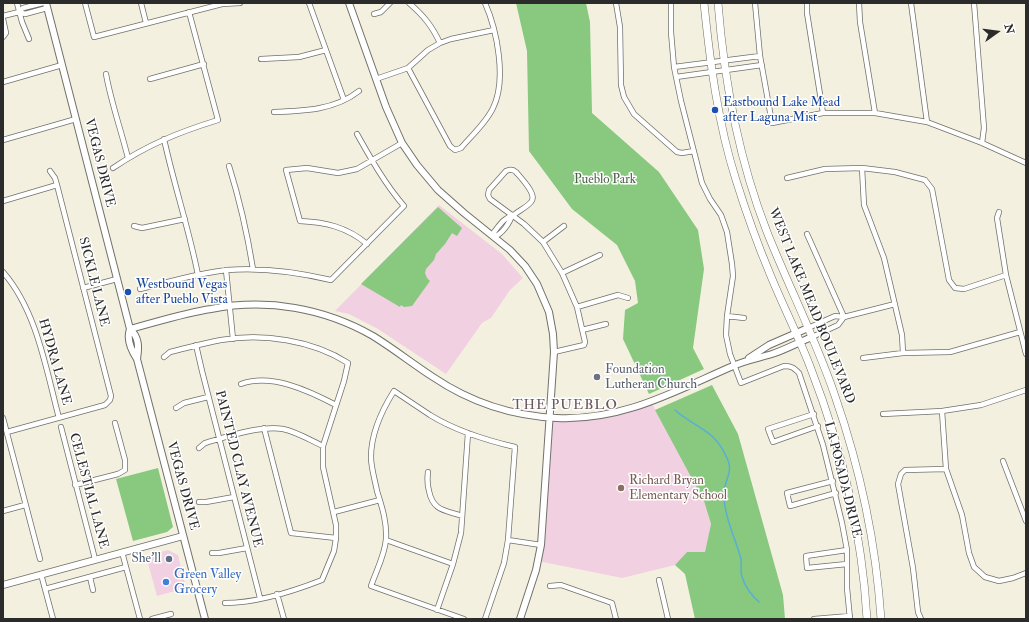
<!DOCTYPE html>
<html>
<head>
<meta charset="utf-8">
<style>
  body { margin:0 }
  #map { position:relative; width:1029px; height:622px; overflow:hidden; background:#f4f0e0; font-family:"IM FELL Double Pica",serif }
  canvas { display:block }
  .frame { position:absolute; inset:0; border:4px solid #2b2b2b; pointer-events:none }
  .north { position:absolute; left:977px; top:12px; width:40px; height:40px; -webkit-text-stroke:3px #fff; paint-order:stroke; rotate:76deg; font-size:11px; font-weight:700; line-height:16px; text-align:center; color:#2b2b2b }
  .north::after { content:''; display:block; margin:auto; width:14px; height:18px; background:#2b2b2b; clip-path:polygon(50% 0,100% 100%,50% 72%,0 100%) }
</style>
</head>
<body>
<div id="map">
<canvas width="1029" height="622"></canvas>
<div class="frame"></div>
<div class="north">N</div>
</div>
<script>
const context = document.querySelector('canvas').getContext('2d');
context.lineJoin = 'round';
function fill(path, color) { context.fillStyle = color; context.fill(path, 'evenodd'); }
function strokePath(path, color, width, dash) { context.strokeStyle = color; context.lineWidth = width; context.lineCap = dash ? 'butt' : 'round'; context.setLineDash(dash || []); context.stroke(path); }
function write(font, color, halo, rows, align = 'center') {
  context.font = font + ' "IM FELL Double Pica",serif'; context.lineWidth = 3; context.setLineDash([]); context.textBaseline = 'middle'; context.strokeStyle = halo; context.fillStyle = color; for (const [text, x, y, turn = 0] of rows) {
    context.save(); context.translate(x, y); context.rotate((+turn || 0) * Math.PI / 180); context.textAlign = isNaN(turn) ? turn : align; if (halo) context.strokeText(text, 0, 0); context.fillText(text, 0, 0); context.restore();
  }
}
fill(new Path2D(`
  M439,205L502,254L523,278L510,290L491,318L482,323L446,374L378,329L349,314L335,311Z
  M651,402L691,474L704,501L711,524L705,552H687L675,565L622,578L538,561L550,417L580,418Z
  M168,550L178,555L186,588L157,596L146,556Z`), '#f1d0e2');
fill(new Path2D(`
  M516,3H586L590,22L592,113L659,172L698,230L704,269L693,348L704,369L649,394L623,339L625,310L638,303L635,281L617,245L572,209L529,151L527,51Z
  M438,207L462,228L457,236L452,233L445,244L436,254L434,260L426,269L425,273L427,278L430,281L412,306L404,307L401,305L400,307L361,284Z
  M712,385L738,434L783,595L785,619H695L685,574L675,565L687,552H705L711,524L704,501L655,410Z
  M158,468L173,527L167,532L133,541L116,479Z`), '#88c87f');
strokePath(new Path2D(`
  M675,410C695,428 713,428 726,456C735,473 724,478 724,494C724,517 735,537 741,559C742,564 740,571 742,577C745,586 751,595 759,602`), '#59aed6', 1.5);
const street = new Path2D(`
  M17,3L22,22L29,39
  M85,3L94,37L222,4L240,3
  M141,3L146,23
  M309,3L344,100
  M409,3C424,16 432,26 440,43
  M616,3L620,27L621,85L624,97L634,114L677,152L682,153L694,151
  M671,3V32L674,67L681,101L702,183L710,199L721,215L727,232L732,264L733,276L727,316L726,335L730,354L741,383L784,366C792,366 794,368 799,373L823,445L842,523L847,550V588L850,619
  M755,3L760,56L772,123L823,113H875L927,122L982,143L1026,163
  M807,3V13L823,113
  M859,3L860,22L875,113
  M911,3L927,122
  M974,3L984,128L982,143
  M19,12L25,14L47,8
  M374,14L381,12L390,3
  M3,16L19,12L23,8L43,3
  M3,19L6,33L3,37
  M261,59L299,57L326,50
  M674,67L760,56
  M408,68L450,146L455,150L461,148C472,135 486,123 493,108C507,80 497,30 485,3
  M106,74C111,102 121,130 128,158
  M676,77L762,65
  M150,79L204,64
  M376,79L408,68L428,50L440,43L451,39L494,30
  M3,82L62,65
  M274,112C304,111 335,110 359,91
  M164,139C174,185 189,229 198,275
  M3,140L76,119
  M229,166C240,201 247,232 253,269
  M113,168C147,145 179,132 218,120L189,12
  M862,168L864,205L884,258L902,335L903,353
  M787,178L825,169L862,168L895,172L925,180L932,189L949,280L955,288L964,289L1006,275
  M3,201L57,185
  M999,212L997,218L1006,275L1026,354
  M512,215C510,223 502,234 494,237V232C501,223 504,218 515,214C520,210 527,207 531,202C538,195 521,178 516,172C513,169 510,169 506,171L489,190L488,195L490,199L524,224L543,242L562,273L577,307L585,342L584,345L554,352
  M134,226L142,228L185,219
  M807,234L844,317
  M543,242L564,226
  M367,244C347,227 325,222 300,221L286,170L307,168L338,173L357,169L402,143
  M226,270L233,339
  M3,272C37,311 46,369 59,418
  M562,273L600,255
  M83,288L117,279
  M140,289C169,282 198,273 227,270C263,267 297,272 331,280L404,206C385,184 371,159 357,134
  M577,307L618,295L628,298
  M727,316L744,318
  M808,328L835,316L844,317L895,304
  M582,330L606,324
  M812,337L838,325L844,317
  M196,345L202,371L260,598
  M164,357L170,352C187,348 204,343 221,340C263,333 312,340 348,363L344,381L323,446V467L336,525V538L334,551L322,580C294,591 255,603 225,603
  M863,358L903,353L950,352L1020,332
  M241,384C272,373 309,391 336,405
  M176,408L184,403L208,397
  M942,411L946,469L962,515L969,553L974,567L985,577L999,581L1013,578L1026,573
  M814,414L768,429L773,442L818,426
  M883,414L942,411L981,405L1026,390
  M3,418L40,559
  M61,427L95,559
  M264,428L291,533L336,538
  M7,432L105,405L110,400L111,396L57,185L55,178L50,171
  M199,448L205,443C226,437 261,425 283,429C297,432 310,440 323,446
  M1003,461L1026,521
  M428,472C427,480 427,484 429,491C433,511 445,510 462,516
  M833,481L787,493L790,506L836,493
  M75,485L118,474L125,470V460L115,423
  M199,502H206L234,497
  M3,511L25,505
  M334,512L380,500
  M386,540L453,564
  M508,540L541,545
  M847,550L806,556L807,568L847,564
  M122,552L140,619
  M212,553H219L247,548
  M41,574L53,619
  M90,577L93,590
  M659,580L668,619
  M550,586L561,585L612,603L616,619
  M45,589L126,567
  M277,594L284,619
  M437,610L453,564L461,533L468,433
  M152,619L171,614
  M464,619L371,586C376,571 385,555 386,539C387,522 382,507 377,491C375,480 371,468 371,457C371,434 382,410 394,391C406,399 418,407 430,415C456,431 485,440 515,447L508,540L504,563L485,619
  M814,619L850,616
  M921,619L918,612L913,568L898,484L901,474L905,470L946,469`);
const secondary = new Path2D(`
  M46,3L130,329C126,340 131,350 137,359L205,619
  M349,3L386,107L402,143L417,165L438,190L464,213L510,250L525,266L537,284L549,312L553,334L554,352L541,545L536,570L520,619
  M130,329C157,322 184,313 211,309C267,298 324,308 373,336C394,349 413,364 433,377C470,402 513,416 557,418C623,421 675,391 733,366C746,360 759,358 772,354C785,350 799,342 812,337
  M130,329C139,337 139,347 137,359
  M749,358L769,345L808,328
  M3,585L183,536`);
const primary = new Path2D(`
  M704,3C710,62 718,124 736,180C746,212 757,243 770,274C783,306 799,337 811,369C842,449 862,533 867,619
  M718,3C724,80 739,160 767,232C789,287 816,340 835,396C860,468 876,543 881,619`);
strokePath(street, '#71706a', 6);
strokePath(secondary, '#71706a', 8);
strokePath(primary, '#71706a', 8);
strokePath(street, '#fff', 4.5);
strokePath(secondary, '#fff', 6);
strokePath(primary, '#fff', 7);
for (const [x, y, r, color] of [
  [715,110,4,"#1a4fb4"],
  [128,292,4,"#1a4fb4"],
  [597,377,4,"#6b7280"],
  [621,488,4,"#8d6e63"],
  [169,559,4,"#5c6f8a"],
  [166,582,4,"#3f7fe0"]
]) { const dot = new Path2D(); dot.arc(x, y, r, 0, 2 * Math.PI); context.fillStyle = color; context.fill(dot); strokePath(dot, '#fff', 1.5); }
write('13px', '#164399', '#fff', [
  ["Eastbound Lake Mead",723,103],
  ["after Laguna Mist",723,118],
  ["Westbound Vegas",136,285],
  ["after Pueblo Vista",136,300]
], 'left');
write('13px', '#2b2b2b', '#fff', [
  ["VEGAS DRIVE",99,163,76],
  ["SICKLE LANE",93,282,76],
  ["WEST LAKE MEAD BOULEVARD",811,306,68],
  ["HYDRA LANE",54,362,74],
  ["PAINTED CLAY AVENUE",238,469,76],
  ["LA POSADA DRIVE",842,480,76],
  ["VEGAS DRIVE",182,486,75],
  ["CELESTIAL LANE",88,491,75]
]);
write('13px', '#4c6248', '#fff', [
  ["Pueblo Park",605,180]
]);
write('13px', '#5b616d', '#fff', [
  ["Foundation",605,370],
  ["Lutheran Church",605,385]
], 'left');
write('13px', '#785e54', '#fff', [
  ["Richard Bryan",629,481],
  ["Elementary School",629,496]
], 'left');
write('13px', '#4e5e75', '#fff', [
  ["She’ll",161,559]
], 'right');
write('13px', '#366cbe', '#fff', [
  ["Green Valley",174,575],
  ["Grocery",174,590]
], 'left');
context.letterSpacing = '1px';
write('14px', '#69575e', '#fff', [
  ["THE PUEBLO",565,406]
]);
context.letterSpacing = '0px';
</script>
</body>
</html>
